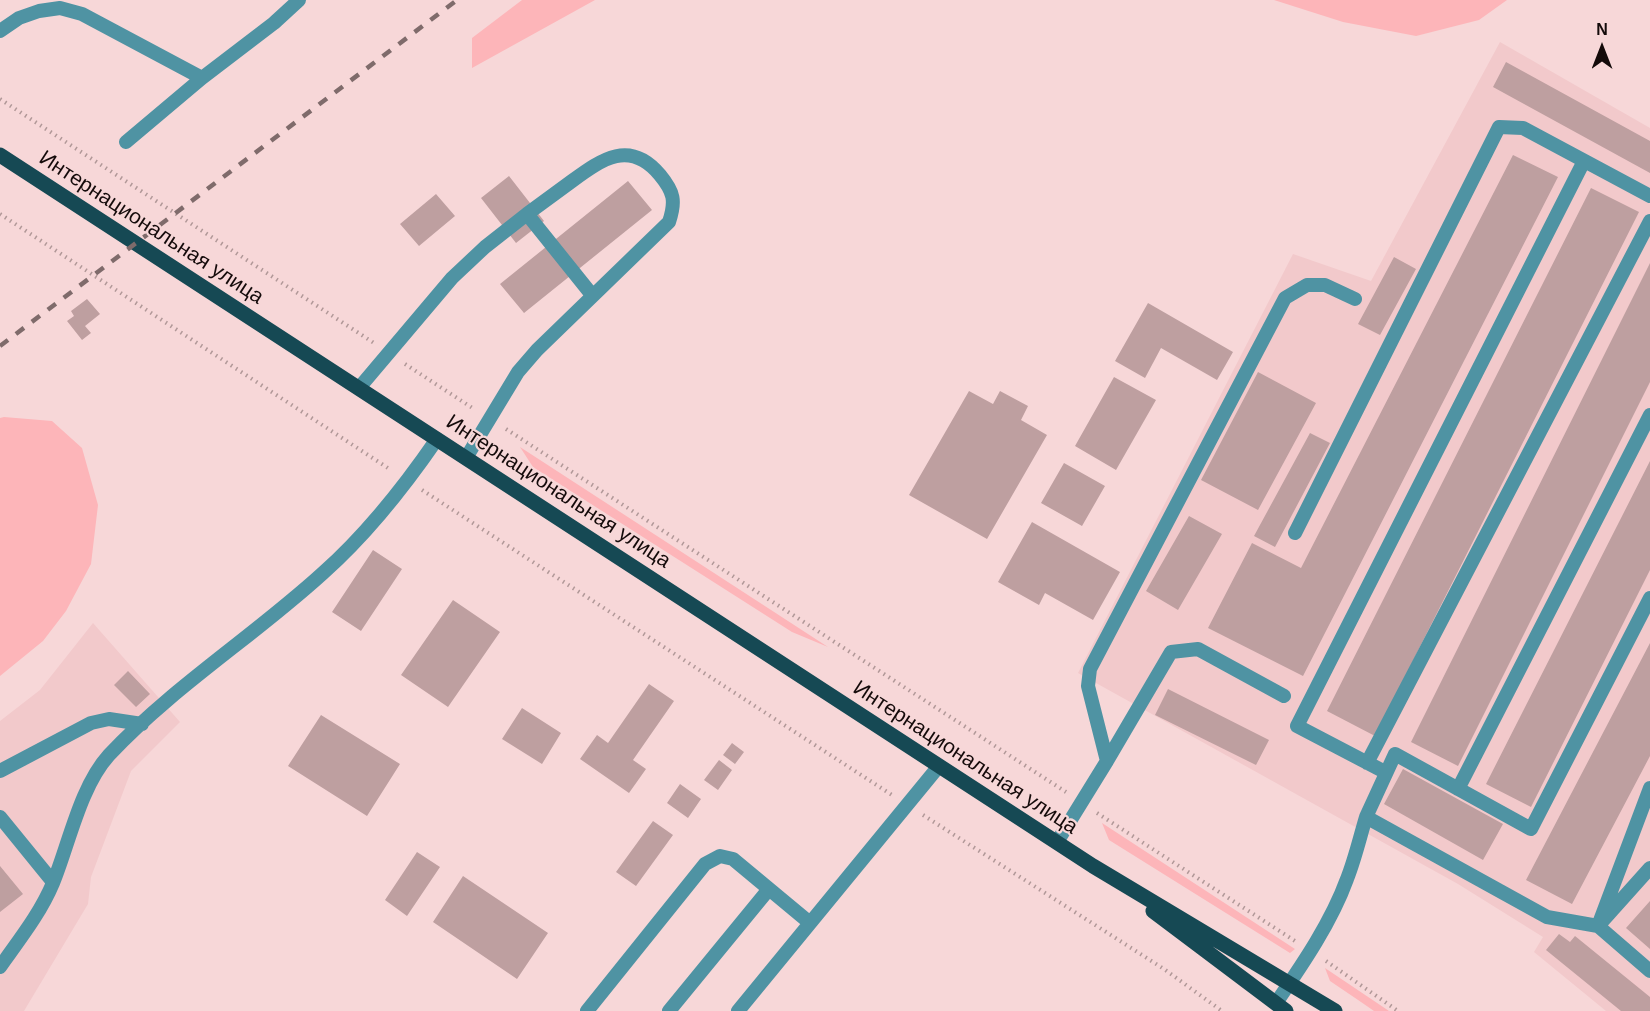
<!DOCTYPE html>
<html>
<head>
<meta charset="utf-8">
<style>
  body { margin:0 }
  #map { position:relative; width:1650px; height:1011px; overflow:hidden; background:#f7d7d8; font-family:Arial,sans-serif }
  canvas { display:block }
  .north { position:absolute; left:1572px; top:18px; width:60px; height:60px; -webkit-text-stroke:4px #f7d7d8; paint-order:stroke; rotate:0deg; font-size:16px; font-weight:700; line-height:24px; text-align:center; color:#140a0a }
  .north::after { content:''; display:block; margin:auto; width:21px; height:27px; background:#140a0a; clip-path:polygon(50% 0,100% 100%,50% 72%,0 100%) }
</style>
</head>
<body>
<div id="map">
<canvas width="1650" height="1011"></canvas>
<div class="north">N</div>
</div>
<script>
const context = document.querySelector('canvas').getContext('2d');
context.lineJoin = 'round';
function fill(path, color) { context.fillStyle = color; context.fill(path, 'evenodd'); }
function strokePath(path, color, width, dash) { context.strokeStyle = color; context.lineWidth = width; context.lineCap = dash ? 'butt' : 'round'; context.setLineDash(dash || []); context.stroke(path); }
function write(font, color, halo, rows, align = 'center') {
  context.font = font + ' Arial,sans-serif'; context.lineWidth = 4.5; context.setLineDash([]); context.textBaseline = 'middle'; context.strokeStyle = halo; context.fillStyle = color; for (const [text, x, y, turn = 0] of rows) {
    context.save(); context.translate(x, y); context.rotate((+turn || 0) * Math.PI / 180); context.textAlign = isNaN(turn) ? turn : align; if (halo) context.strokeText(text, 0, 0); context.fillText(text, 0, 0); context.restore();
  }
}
fill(new Path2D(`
  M1500,42L1650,128V1011H1606L1534,952L1543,937L1458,884L1078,673L1293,254L1371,281Z
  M93,623L180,722L131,771L91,877L88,904L24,1011H0V721L40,690Z`), '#f2c9cb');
fill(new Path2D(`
  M522,0H595L472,68V38Z
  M1274,0H1507L1479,20L1416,36L1343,22Z
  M4,417L52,421L82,448L98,505L91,564L66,611L43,641L0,676V418Z
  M520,447L828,647L792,632L533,467Z
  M1102,823L1295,949L1290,953L1109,840Z
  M1325,968L1389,1011H1374L1361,1002L1330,981Z`), '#fdb5b9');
fill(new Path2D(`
  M1506,62L1650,141V173L1493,87Z
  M1513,155L1558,177L1303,676L1208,628L1252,543L1301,568Z
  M509,176L544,221L516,243L481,198Z
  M628,181L652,210L524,313L500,284Z
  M1591,188L1639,212L1375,736L1327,711Z
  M436,194L455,216L419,246L400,224Z
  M1394,257L1416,269L1380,335L1358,324Z
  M1650,263V382L1458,766L1411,742Z
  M87,299L100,314L85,326L91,333L82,340L67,321L74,316L71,311Z
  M1148,303L1233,352L1217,380L1161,348L1145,378L1115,361Z
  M1258,372L1316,403L1258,510L1201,480Z
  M1114,377L1156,400L1116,470L1075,446Z
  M969,391L993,404L1000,391L1028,406L1021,420L1047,435L987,539L909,495Z
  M1310,433L1330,443L1275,547L1254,536Z
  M1650,461V570L1531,807L1486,784Z
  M1064,463L1105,486L1082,526L1041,503Z
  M1189,516L1222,534L1178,610L1146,591Z
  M1032,522L1120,572L1093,620L1045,593L1039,605L998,582Z
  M373,550L402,569L361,631L332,612Z
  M453,600L500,632L448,707L401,675Z
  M1650,643V756L1572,904L1526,880Z
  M128,671L150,694L136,707L114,685Z
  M649,684L674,701L633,760L646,769L629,793L580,759L597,735L608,743Z
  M1168,689L1269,740L1256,765L1155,715Z
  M522,708L561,733L542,764L502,739Z
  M321,715L400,764L367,816L288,766Z
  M732,743L744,752L735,764L723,755Z
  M719,760L732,770L718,790L704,780Z
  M1403,769L1503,824L1483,860L1384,804Z
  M680,784L701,799L688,818L667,803Z
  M653,821L673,835L636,886L616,872Z
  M417,852L440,867L407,916L385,900Z
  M0,866L23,894L0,912Z
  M463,876L548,933L517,979L433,922Z
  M1650,901V949L1626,928Z
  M1559,934L1570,942L1575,936L1650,997V1011H1621L1546,950Z`), '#be9fa0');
strokePath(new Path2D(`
  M0,99L374,343
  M0,214L391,470
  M405,364L474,409
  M506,429L1066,792
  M422,490L892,795
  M1097,813L1295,941
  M923,815L1164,969L1222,1011
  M1326,961L1398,1011`), '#b19898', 4, [1.5, 4.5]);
strokePath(new Path2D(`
  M0,31L19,18L39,11L60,8L82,14L202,78
  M126,142L202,78L274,23L299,0
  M359,388L452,278L485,247L527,214L592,295
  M466,458L518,372L537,350L669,222C676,201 674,192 660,175C630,139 602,159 572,181C557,192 542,203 527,214
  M1295,533L1499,127L1523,128L1650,196
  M1650,598L1531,829L1395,754L1366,817L1547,917L1598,926L1650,868
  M1107,761L1088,686L1090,669L1285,298L1307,285H1325L1355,299
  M1367,763L1650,221
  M0,771L91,723L109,719L142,724
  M1385,772L1297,726L1584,161
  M1650,788L1598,926L1650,971
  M1458,789L1650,415
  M0,817L53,882
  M1057,842L1107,761L1171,652L1198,649L1284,696
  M0,967C19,940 40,914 53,883C69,844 80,787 109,755C173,687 254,636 323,573C367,534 404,487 437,439
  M1276,1003C1302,965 1331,923 1347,879C1355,859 1360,837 1366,817
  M587,1011L705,864L720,856L733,859L810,923
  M669,1011L769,889
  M738,1011L939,766`), '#4f93a3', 14);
strokePath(new Path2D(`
  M0,155L1093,866L1335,1011
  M1153,911L1286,1011`), '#164954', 15);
strokePath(new Path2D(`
  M0,346L457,0`), '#7f6b6b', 4.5, [10, 10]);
write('21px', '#140a0a', '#f7d7d8', [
  ["Интернациональная улица",151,228,33],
  ["Интернациональная улица",558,492,33],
  ["Интернациональная улица",965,758,33]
]);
</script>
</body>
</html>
